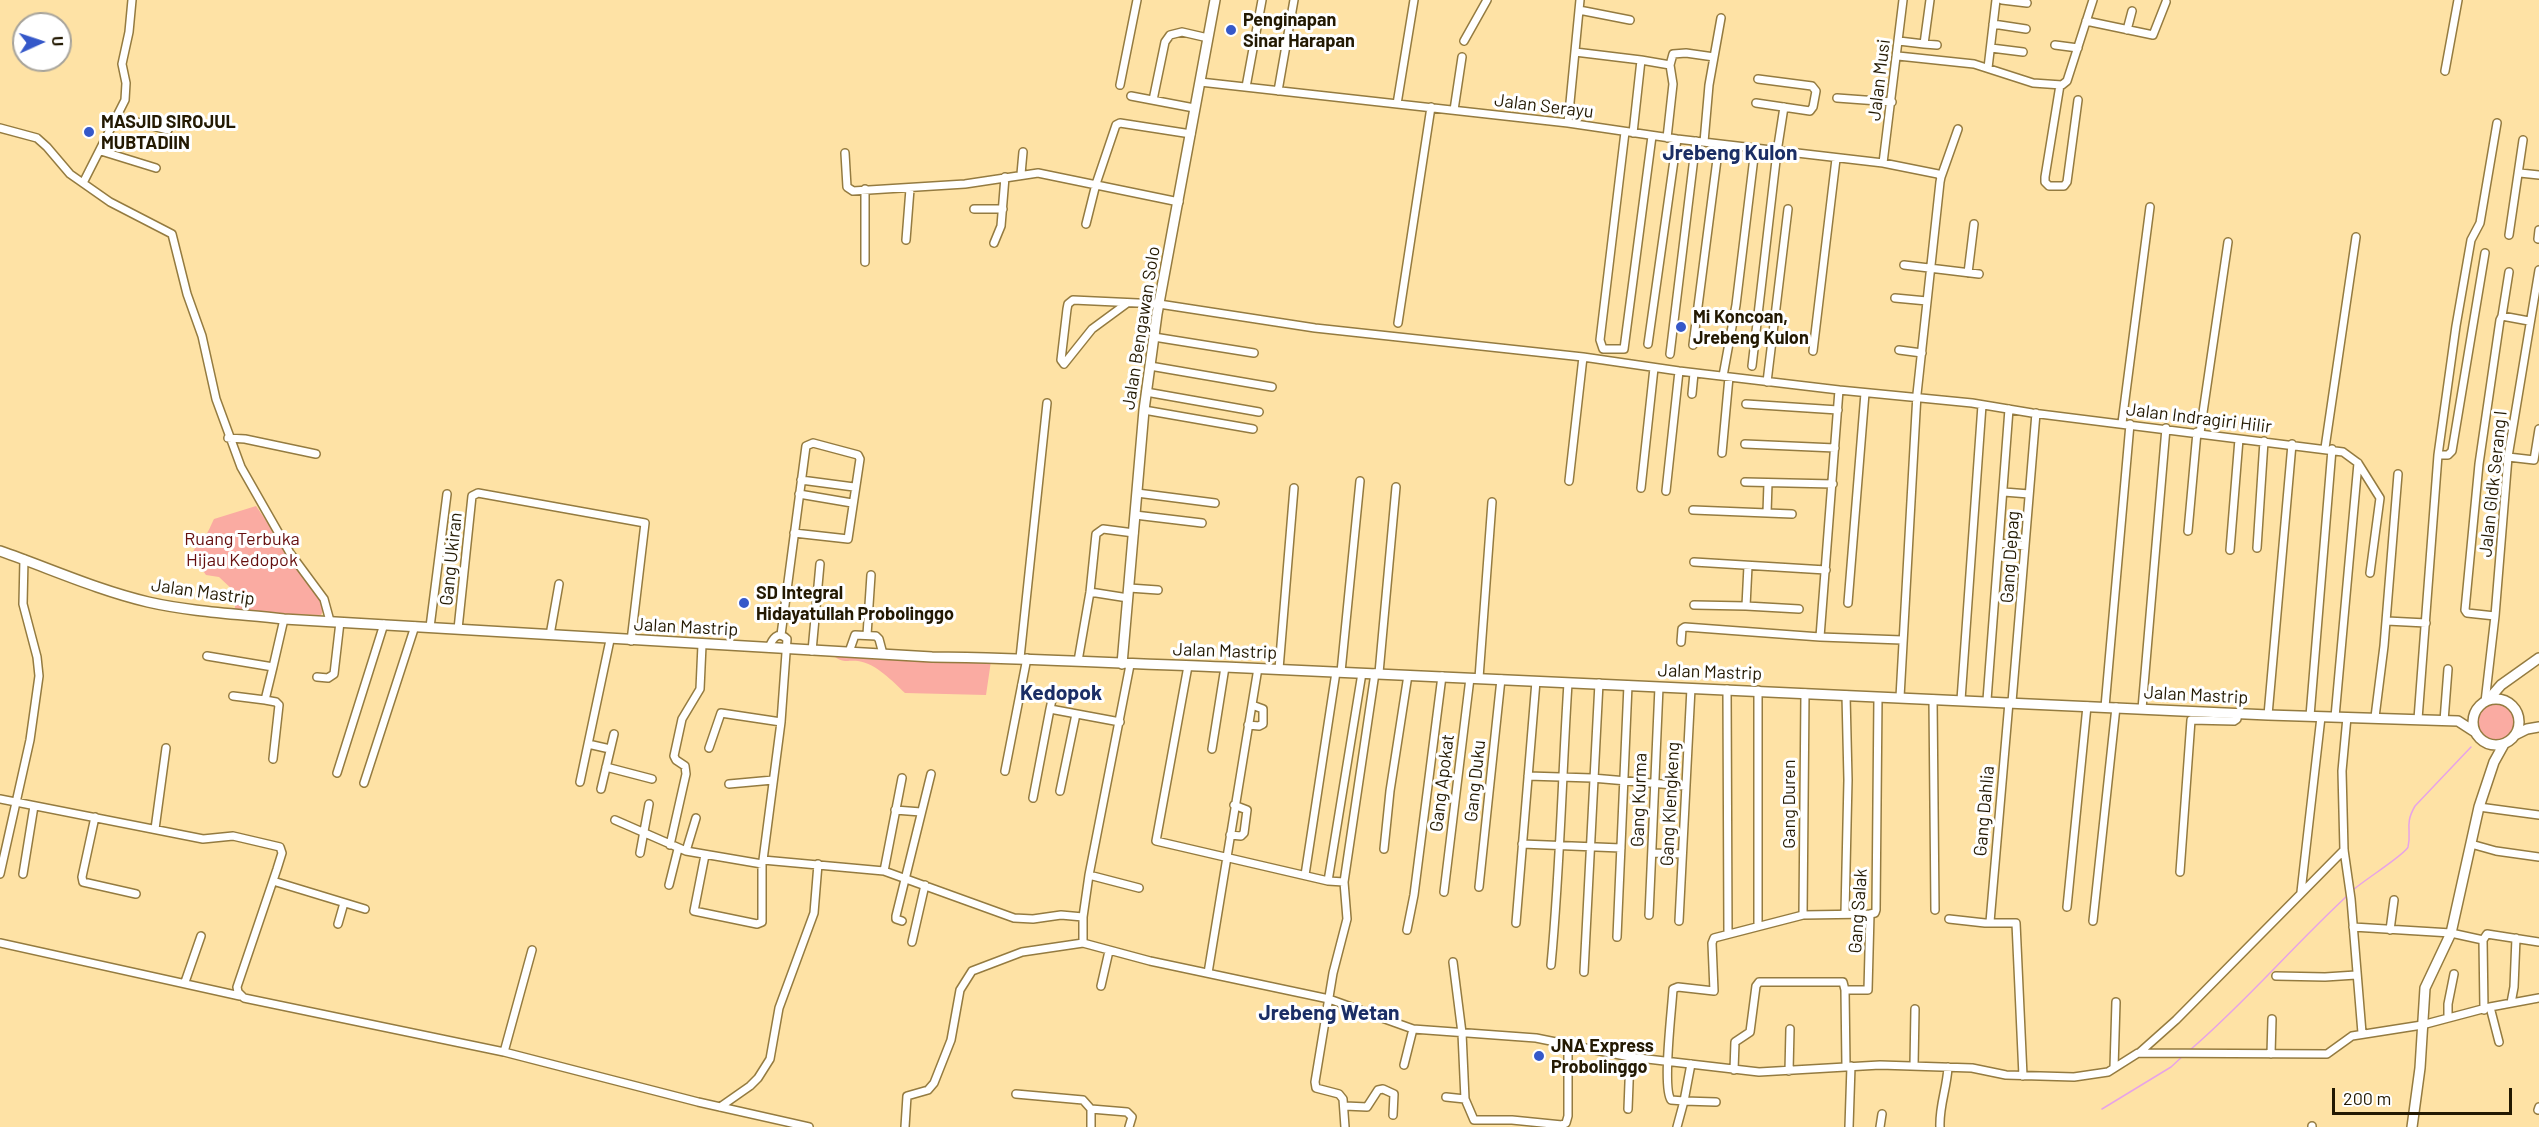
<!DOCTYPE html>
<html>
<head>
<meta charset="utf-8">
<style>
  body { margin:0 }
  #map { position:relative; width:2539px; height:1127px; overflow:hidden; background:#fee2a5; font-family:Barlow,sans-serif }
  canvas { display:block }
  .north { position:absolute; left:12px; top:12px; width:60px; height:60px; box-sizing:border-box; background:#fff; border:2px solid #a7a39a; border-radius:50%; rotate:87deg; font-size:16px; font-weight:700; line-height:24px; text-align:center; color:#231902 }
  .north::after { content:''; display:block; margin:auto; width:21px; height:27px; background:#3558c9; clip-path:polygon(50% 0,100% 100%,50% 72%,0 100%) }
  .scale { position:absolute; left:2332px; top:1088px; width:180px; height:27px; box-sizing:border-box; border:3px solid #231902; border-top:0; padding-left:8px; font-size:18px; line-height:21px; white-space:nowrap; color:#231902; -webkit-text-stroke:4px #fff; paint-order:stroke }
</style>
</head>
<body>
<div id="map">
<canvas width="2539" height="1127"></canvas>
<div class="north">U</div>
<div class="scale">200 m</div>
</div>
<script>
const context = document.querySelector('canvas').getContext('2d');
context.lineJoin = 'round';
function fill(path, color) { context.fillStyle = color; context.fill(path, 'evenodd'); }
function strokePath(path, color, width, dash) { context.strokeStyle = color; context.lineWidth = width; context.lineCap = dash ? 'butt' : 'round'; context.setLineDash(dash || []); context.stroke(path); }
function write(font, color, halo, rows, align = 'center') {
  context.font = font + ' Barlow,sans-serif'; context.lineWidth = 6; context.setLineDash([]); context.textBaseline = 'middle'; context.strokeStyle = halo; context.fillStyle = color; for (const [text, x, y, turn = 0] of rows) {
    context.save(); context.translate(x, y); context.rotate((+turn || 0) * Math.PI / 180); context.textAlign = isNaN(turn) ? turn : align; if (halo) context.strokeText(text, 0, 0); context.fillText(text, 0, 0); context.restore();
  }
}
fill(new Path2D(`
  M256,506L323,603L324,609L321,615L235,613V592L219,577L206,575L201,568L192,566C191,549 194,550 204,538C208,533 211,525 214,519Z
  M832,655L991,661L986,695L905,693C892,681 877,664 858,661C845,660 845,664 832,655Z
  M2476 722a19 19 0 1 1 38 0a19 19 0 1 1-38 0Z`), '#faaba2');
strokePath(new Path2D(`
  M2352,891C2361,882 2406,854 2408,847C2412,830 2404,825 2415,806L2471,747
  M2190,1050C2246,1002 2293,946 2347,896
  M2102,1109L2171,1067L2184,1055`), '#e7a3e7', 1.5);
const minor = new Path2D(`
  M2002,0L2027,3
  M1579,10L1630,20
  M2086,21L2153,35L2166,2
  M1993,24L2026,29
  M2127,30L2132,11
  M1464,41L1487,0
  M1899,41L1924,44L1930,0
  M1924,44L1937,45
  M2055,45L2078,48
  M1991,48L2023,52
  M1575,52L1641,60
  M1898,56L1974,64L2033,83L2062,85L2067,81L2093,0
  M1670,65L1673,54L1686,53L1714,57
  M1988,68L1996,0
  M2445,71L2458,0
  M1200,82L1568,123L1677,139L1883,163L1938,174L1941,177L1940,182L1917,394L1900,697
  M1120,85L1137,0
  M2060,85L2045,177V182L2049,186H2064L2067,182L2078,100
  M1246,87L1262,0
  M1278,91L1294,0
  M1131,96L1194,108
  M1837,98L1892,102
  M1153,100L1165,42L1170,35L1182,32L1208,38
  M1756,103L1810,111L1813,107L1816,91L1812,86L1758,79
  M1397,104L1414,0
  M1454,110L1462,57
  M117,117L168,130
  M1568,123L1580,0
  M0,128L37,138L47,147L70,174L110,202L172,234L187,294L202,336L216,399L241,467L290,553L324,599L330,621
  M1625,132L1600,340L1603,349H1624L1652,136
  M1633,133L1641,60L1670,65L1673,84L1667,138
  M1704,142L1709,85L1721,18
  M101,151L156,168
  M845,153L847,187L853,191L965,184L1038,173L1179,202
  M1883,163L1903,0
  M2520,173L2539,175
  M1021,174L1023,152
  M1941,177L1958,129
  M83,183L125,100L126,83L122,64L129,32L132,0
  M974,209H1003
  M1086,224L1096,184L1116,125L1120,123L1191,134
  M2509,235L2523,140
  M2538,239L2539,230
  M906,240L910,189
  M994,243L1001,226L1005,177
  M865,262V189
  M1904,265L1979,274
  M1968,273L1974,224
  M1895,298L1927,301
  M2502,316L2509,272
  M1398,323L1431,107
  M1154,337L1254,353
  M1648,344L1677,139
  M1693,345L1719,144
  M1899,350L1922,353
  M1813,351L1836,159
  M1670,354L1696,141
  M1064,364L1061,360L1067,309L1068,304L1073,300L1159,304L1315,328L1583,357L1679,371L1839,390
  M1064,364L1092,329L1126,304
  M1150,366L1272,387
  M1752,366L1777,152L1784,107
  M1723,376L1736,305L1755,149
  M1767,382L1788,209
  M1146,392L1259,412
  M1692,394L1694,373
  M1746,404L1838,410
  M1144,410L1253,429
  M2122,423L2150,207
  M2200,433L2228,242
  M228,438L245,439L316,454
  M1745,444L1835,448
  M2325,448L2356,237
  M1722,453L1729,377
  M2438,455H2448L2452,451L2485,253
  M2508,457L2534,460L2539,429
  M801,480L854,487
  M1569,481L1583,357
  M1745,482L1833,484
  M1768,483L1767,513L1792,514
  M1641,488L1654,368
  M1666,491L1679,371
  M2004,492L2029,494
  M1137,493L1215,503
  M799,494L852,503
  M1693,510L1767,513
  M1135,515L1202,523
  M2188,531L2197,432
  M2000,543L2025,546
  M2257,548L2264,441
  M2230,550L2239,439
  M1694,562L1826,570
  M1129,588L1158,590
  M1090,592L1128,598
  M1848,603L1865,393
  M1694,605L1746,606L1748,566
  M1746,606L1799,609
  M2495,616L2467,613L2465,610L2479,464L2500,320L2502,316L2529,321
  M2387,621L2426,623
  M430,627L447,494
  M458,629L472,496L478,493L645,523L631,641
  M550,635L559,584
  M781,635L806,446L813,443L858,455L860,459L848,539L794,533
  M867,635L871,575
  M1902,640L1820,637L1839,390L1972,403L2032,413L2343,452L2358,463L2380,498L2370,573
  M1681,642L1682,629L1685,627L1820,637
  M769,648C772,639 778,630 787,639L781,722L763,860L884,871L1014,918L1033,919L1061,915L1083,917
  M812,651L820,564
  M849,652L855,635L876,636L879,639L883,654
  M207,656L273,667L284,619
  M1020,658L1047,403
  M1078,661L1090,592L1096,534L1103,529L1134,533
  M1130,665L1089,875L1083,917V943L1150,961L1329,999L1413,1029L1536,1038L1630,1057L1759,1072L1880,1065L1972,1068L2006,1075L2074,1077L2108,1072L2138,1053L2327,1054L2352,1036L2422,1025L2490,1007L2539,998
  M1188,666L1156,841L1328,881L1344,882
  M1279,669L1294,488
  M1341,672L1360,481
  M1379,673L1396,487
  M317,677L328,678L334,674L340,622
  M1479,678L1492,502
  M1727,689L1728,934
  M1053,695L1050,709L1120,722
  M233,696L265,700L273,667
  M1933,699L1935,910
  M265,700L276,702L279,705L273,759
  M1961,700L1982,405
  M1987,700L2009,409
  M2012,702L2036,413
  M2485,702L2495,616L2508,457L2539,270
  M2105,707L2130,424
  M2142,709L2166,428
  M2268,715L2292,444
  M2310,716L2332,449
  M2335,717L2358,463
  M2347,717L2342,771L2344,850L2351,899L2362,1033
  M2375,717L2384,646L2398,474
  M2418,719L2438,455L2456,326L2471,240L2480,223L2497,123
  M2444,721L2448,669
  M1248,725L1259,726L1263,724V709L1252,705
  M588,744L610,749
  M709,748L721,713L781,722
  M1212,749L1225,667
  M606,767L652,779
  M1005,771L1027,658
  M337,773L384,624
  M1528,776L1592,778L1685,786
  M580,782L610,640
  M364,783L415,626
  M729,784L773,780
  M601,789L614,734
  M1060,791L1076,714
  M1033,798L1050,709
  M0,799L203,839L233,836L280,847L282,853L277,869L237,987L238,992L244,998L504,1052L698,1102L809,1127
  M2479,807L2539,815
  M895,810L921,812
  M95,817L82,877L83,882L136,894
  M615,820L686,851L762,864L763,860
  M155,829L166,748
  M1230,835L1241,836L1244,833L1247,810L1234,805
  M1522,844L1621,848
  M2471,844L2496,851L2539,857
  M670,845L686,774L685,766L676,760L674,756L682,719L700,689L702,645
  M1384,849L1390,791L1408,675
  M686,851L696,818
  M640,853L649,804
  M1652,853L1682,854
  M705,855L694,911L757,924L762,922V864
  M884,871L902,778
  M2180,872L2191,720L2234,721L2237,719L2238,713
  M0,874L30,740L39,676L37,657L23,604L24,559
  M23,874L34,806
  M1089,875L1139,888
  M1305,875L1336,672
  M273,881L365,909
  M1328,881L1362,673
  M669,885L678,849
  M1479,887L1501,679
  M1444,892L1470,678
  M2301,892L2321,717
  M2067,907L2087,706
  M1845,913L1848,780L1846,695
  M1870,914L1875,913L1876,910L1878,697
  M1649,915L1659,687
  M1803,915L1805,693
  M1949,919L1985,923H2016L2023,1076
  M902,921L896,919V916L931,774
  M1679,921L1691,688
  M2093,921L2116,707
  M1990,922L2009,702
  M1516,923L1536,681
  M338,924L344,903
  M1758,925V690
  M2353,927L2451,933L2483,940L2484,1010
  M1407,930L1414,895L1442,676
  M2390,930L2394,900
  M1617,937L1628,685
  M2483,940L2487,934L2539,942
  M912,942L925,885
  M0,943L240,996
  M1453,962L1462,1033L1465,1099L1474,1120H1512L1562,1125L1566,1123L1568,1116V1043
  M1551,965C1560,871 1562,777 1568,683
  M1584,972L1599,683
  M1208,973L1258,668
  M2276,976L2325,977L2356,975
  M185,982L201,936
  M1101,986L1109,951
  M2511,1003L2514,987L2516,938
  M2490,1007L2499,1042
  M2448,1017V1004L2454,974
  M504,1052L532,950
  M2139,1053L2176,1020L2344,850
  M2271,1054L2272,1019
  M1691,1064L1684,1101L1671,1100C1662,1087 1672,1009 1673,989L1678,987L1714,991L1712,943L1714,938L1803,915L1870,914
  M1404,1065L1413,1029
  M1846,1066L1845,990H1868L1870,914
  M1914,1066L1915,1009
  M2114,1068L2116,1002
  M1734,1070L1735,1042L1750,1032L1756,986L1759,982H1843L1845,990
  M1789,1071L1790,1029
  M1016,1094L1083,1100L1091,1109V1127
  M1446,1097L1465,1099
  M1345,1106L1367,1107L1378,1090L1383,1089L1394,1094L1393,1115
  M720,1107L750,1086L758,1078L770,1059L779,1008L814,913L818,864
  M1091,1109L1127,1112L1132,1117L1129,1127
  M1628,1109L1630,1057
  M2538,1110L2539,1107
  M905,1127L907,1096L928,1090L934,1083L951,1040L960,990L972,971L1022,952L1083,943
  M1345,1127L1343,1099L1339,1094L1316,1088L1315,1082L1333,973L1347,919L1344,882L1375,673
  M1677,1127L1684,1101L1716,1102
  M1849,1127L1851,1066
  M1880,1127L1882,1114
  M1940,1127C1939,1106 1947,1088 1948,1067
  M2312,1127V1126`);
const major = new Path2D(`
  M0,551C49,568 97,590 148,602C192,612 239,614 284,619L932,657C1030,658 1127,664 1225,667L2268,715L2458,721L2475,732
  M1122,664L1144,410L1157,314L1215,0
  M2473 722a23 23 0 1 1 46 0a23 23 0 1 1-46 0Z
  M2488,700L2501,685L2539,658
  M2515,735L2527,729L2539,727
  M2412,1127L2420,1068L2425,988L2451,933L2479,807L2494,762L2504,744`);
strokePath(minor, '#947b40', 10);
strokePath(major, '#947b40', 12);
strokePath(minor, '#fff', 7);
strokePath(major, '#fff', 9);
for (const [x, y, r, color] of [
  [1231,30,6,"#3558c9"],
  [89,132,6,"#3558c9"],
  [1681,327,6,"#3558c9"],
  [744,603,6,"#3558c9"],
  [1539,1056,6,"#3558c9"]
]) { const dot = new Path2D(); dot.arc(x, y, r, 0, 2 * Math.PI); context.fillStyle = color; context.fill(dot); strokePath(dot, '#fff', 2); }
write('bold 18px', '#231902', '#fff', [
  ["Penginapan",1243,20],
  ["Sinar Harapan",1243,41],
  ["MASJID SIROJUL",101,122],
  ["MUBTADIIN",101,143],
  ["Mi Koncoan,",1693,317],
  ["Jrebeng Kulon",1693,338],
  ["SD Integral",756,593],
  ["Hidayatullah Probolinggo",756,614],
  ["JNA Express",1551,1046],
  ["Probolinggo",1551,1067]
], 'left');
write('18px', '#231902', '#fff', [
  ["Jalan Musi",1879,80,-83],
  ["Jalan Serayu",1544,106,7],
  ["Jalan Bengawan Solo",1141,328,-81],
  ["Jalan Indragiri Hilir",2199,418,7],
  ["Jalan Gldk Serang I",2493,484,-84],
  ["Gang Depag",2010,557,-86],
  ["Gang Ukiran",451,559,-84],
  ["Jalan Mastrip",203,592,8],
  ["Jalan Mastrip",686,627,3],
  ["Jalan Mastrip",1225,651,2],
  ["Jalan Mastrip",1710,672,2],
  ["Jalan Mastrip",2196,695,3],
  ["Gang Duku",1475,781,-84],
  ["Gang Apokat",1442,783,-83],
  ["Gang Kurma",1639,800,-88],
  ["Gang Klengkeng",1670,804,-87],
  ["Gang Duren",1789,804,-90],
  ["Gang Dahlia",1984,811,-85],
  ["Gang Salak",1858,911,-86]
]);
write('18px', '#650f0f', '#fff', [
  ["Ruang Terbuka",242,539],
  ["Hijau Kedopok",242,560]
]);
write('bold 21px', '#1b2e65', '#fff', [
  ["Jrebeng Kulon",1730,153],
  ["Kedopok",1061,693],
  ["Jrebeng Wetan",1329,1013]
]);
</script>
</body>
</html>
